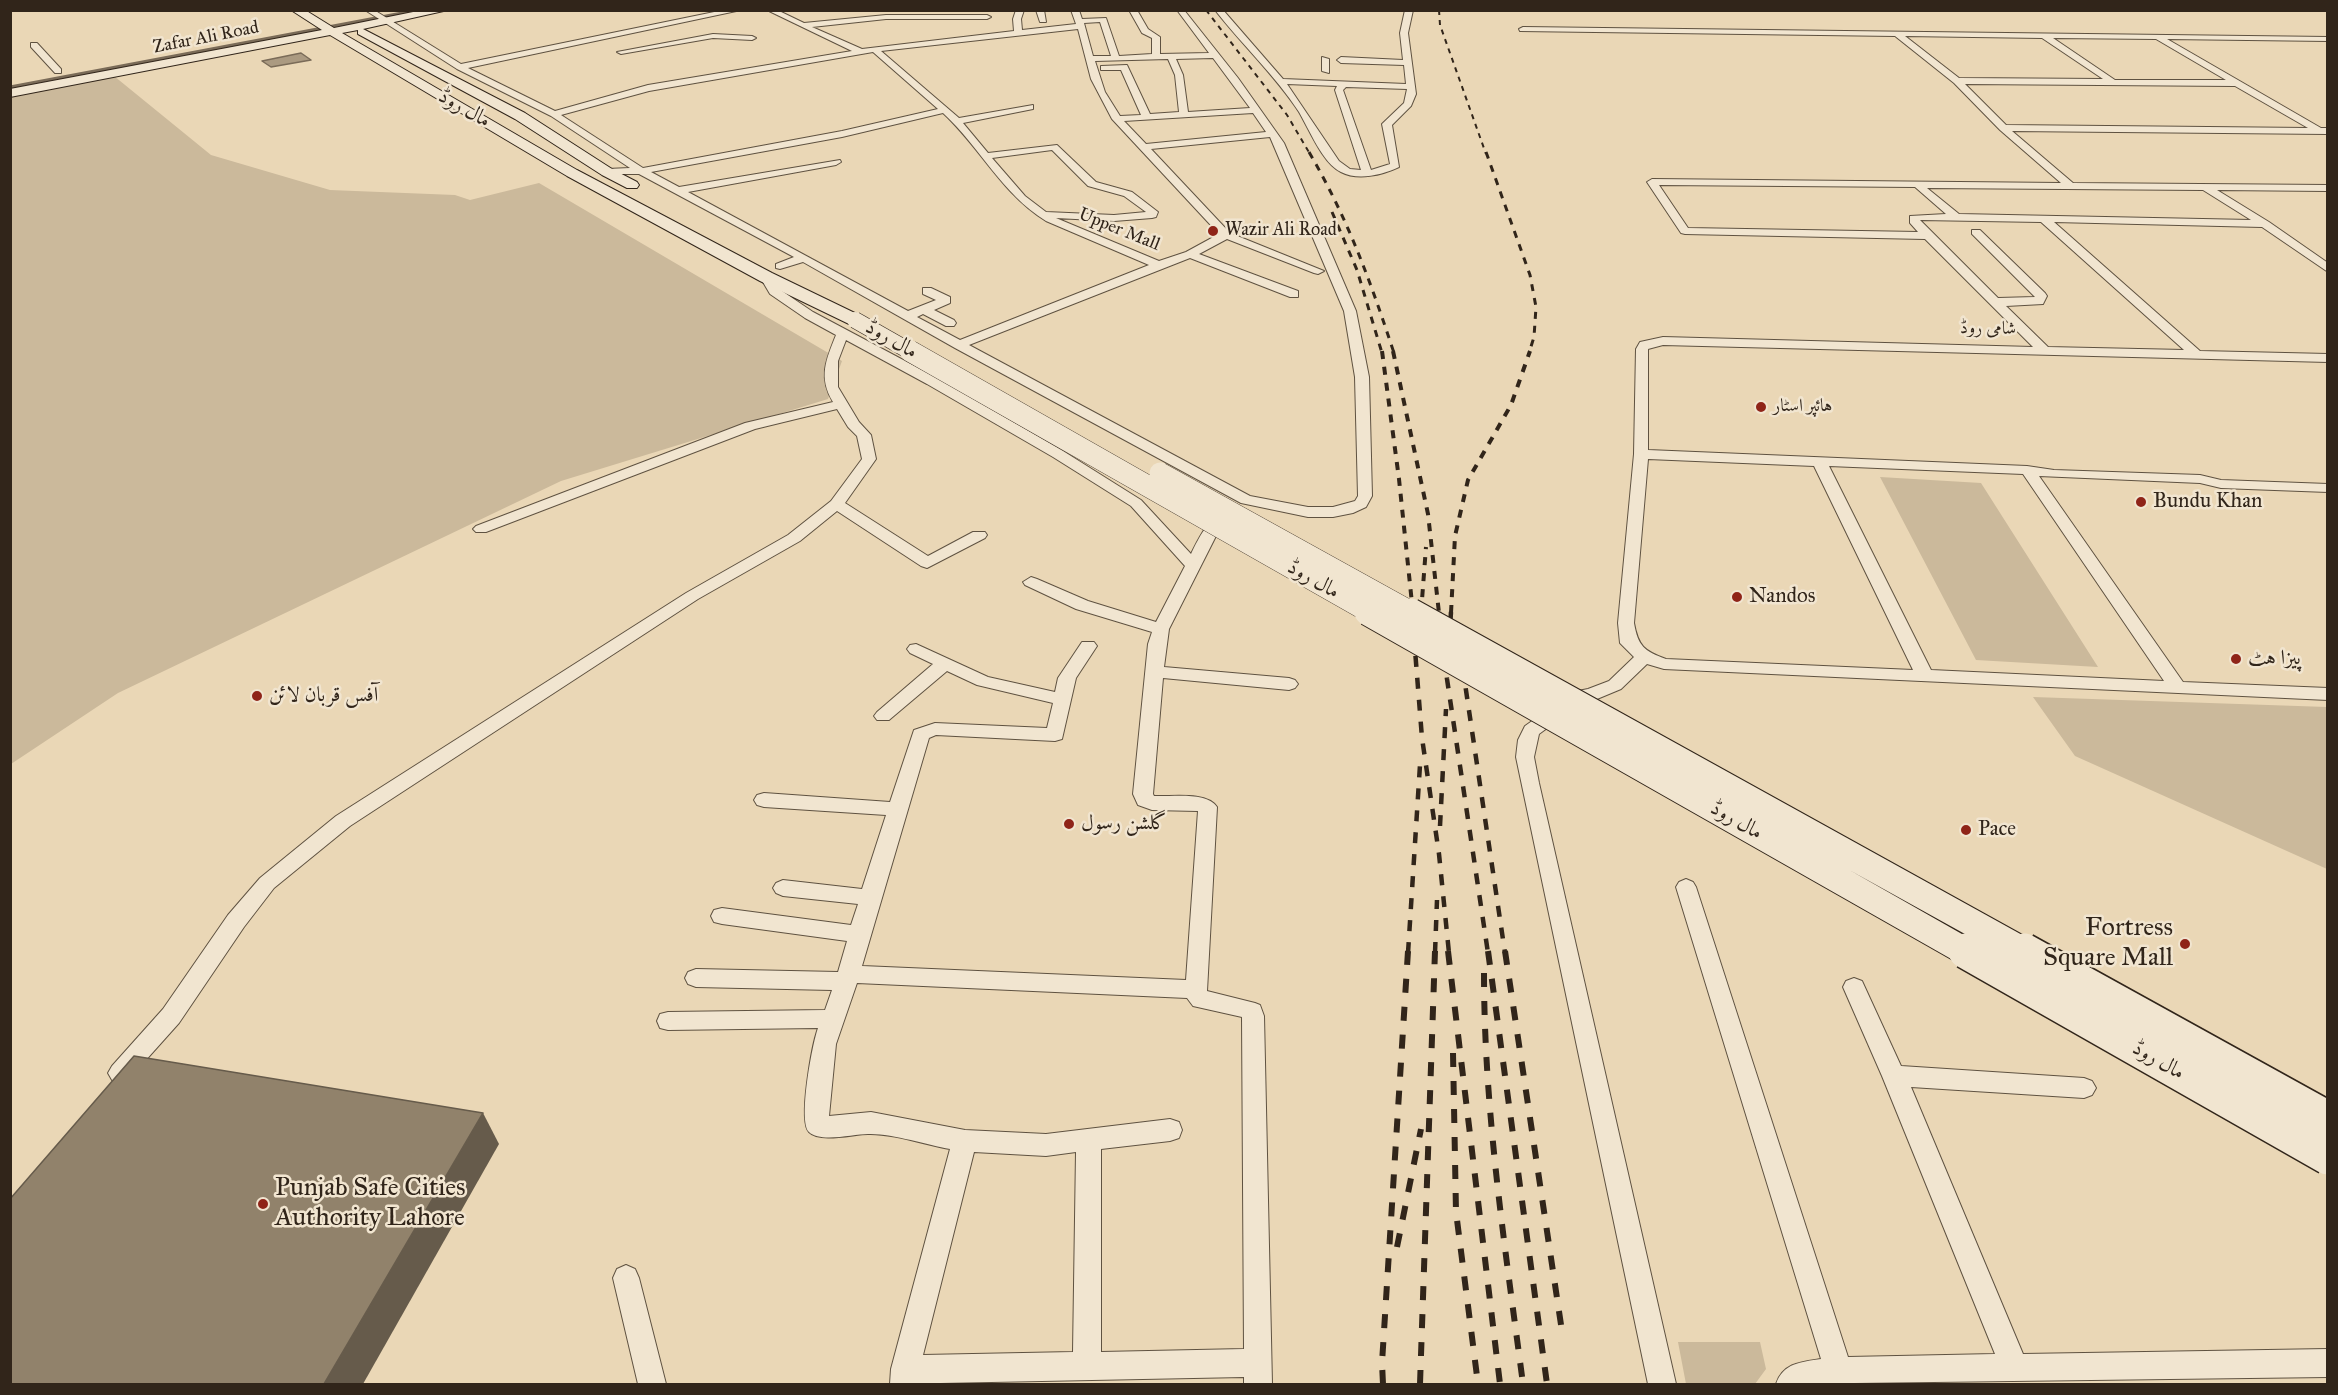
<!DOCTYPE html>
<html>
<head>
<meta charset="utf-8">
<style>
  body { margin:0 }
  #map { position:relative; width:2338px; height:1395px; overflow:hidden; background:#ead7b6; font-family:"IM FELL Great Primer",serif }
  canvas { display:block }
  .frame { position:absolute; inset:0; border:12px solid #31251a; pointer-events:none }
</style>
</head>
<body>
<div id="map">
<canvas width="2338" height="1395"></canvas>
<div class="frame"></div>
</div>
<script>
const context = document.querySelector('canvas').getContext('2d');
context.lineJoin = 'round';
function fill(path, color) { context.fillStyle = color; context.fill(path, 'evenodd'); }
function strokePath(path, color, width, dash) { context.strokeStyle = color; context.lineWidth = width; context.lineCap = dash ? 'butt' : 'round'; context.setLineDash(dash || []); context.stroke(path); }
function write(font, color, halo, rows, align = 'center') {
  context.font = font + ' "IM FELL Great Primer",Amiri,serif'; context.lineWidth = 5; context.setLineDash([]); context.textBaseline = 'middle'; context.strokeStyle = halo; context.fillStyle = color; for (const [text, x, y, turn = 0] of rows) {
    context.save(); context.translate(x, y); context.rotate((+turn || 0) * Math.PI / 180); context.textAlign = isNaN(turn) ? turn : align; if (halo) context.strokeText(text, 0, 0); context.fillText(text, 0, 0); context.restore();
  }
}
fill(new Path2D(`
  M114,76L211,155L330,190L455,195L470,200L539,183L842,361L828,399L561,481L118,693L11,764V96Z
  M1880,477L1981,483L2098,667L1976,660Z
  M2033,697L2327,707V869L2075,756Z
  M1678,1342H1760L1766,1369L1755,1384H1686Z`), '#cbb99b');
const water = new Path2D(`
  M301,53L311,60L271,67L262,61Z`);
fill(water, '#ab9a81');
strokePath(water, '#7a6b58', 1.5);
strokePath(new Path2D(`
  M10,87L418,10`), '#7a6b58', 3);
const street = new Path2D(`
  M365,10H374L461,64L724,10H741L468,68L555,111L648,85L852,51L767,10H777L804,23L886,15H987L991,17L987,19H886L812,27L862,49L1014,31L1013,19L1016,10H1024L1021,19L1022,30L1076,24L1071,10H1079L1082,19L1106,18L1119,56L1152,54V38L1142,33L1129,10H1137L1148,29L1160,37V54L1209,53L1177,10H1184L1238,78L1284,143L1356,311L1369,377L1372,496L1366,507L1353,513L1333,517H1308L1241,503L955,348L803,262L780,269L776,268V264L794,257L639,174H603L602,172L607,169L630,168L551,116L457,69ZM1100,22L1111,56H1093L1084,23ZM1078,29L1091,79L1112,119L1219,234L1186,252L1159,261L1056,218L1114,221L1152,218L1156,217L1158,212L1132,192L1096,182L1057,145L988,153L963,123L1033,109V105L959,118L881,51ZM873,52L938,109L842,131L643,168L561,115L649,91ZM1213,58L1250,108L1188,112L1183,75L1176,59ZM1168,59L1175,75L1179,112L1150,114L1127,65L1101,66V70H1121L1141,115L1120,116L1105,92L1095,61ZM943,113C981,148 1001,193 1046,221L1149,265L960,340L917,317L923,314L946,326H954L956,323L954,320L934,310L950,303V297L931,288H923V294L936,300L908,311L688,192L836,165L841,162L840,160L679,187L651,172L842,137ZM1253,113L1266,132L1146,144L1124,121ZM1270,137L1344,311L1355,377L1358,496L1355,501L1333,507H1308L1250,496L969,345L1190,258L1290,297H1298V291L1199,254L1227,239L1314,273L1318,274L1324,271L1230,233L1151,149ZM1052,150L1088,186L1124,196L1146,212L1114,215L1046,212L1025,196L992,158Z
  M1036,10H1044L1046,22H1040Z
  M1215,10H1223L1283,79L1406,84L1404,65L1341,63L1337,60L1341,57L1403,60L1400,33L1405,10H1413L1408,33L1416,94L1411,106L1392,125L1399,167C1382,175 1358,181 1341,172C1323,164 1309,129 1299,112C1275,75 1243,46 1215,10ZM1287,84L1337,86L1335,90L1361,170L1350,169L1339,161ZM1346,87L1407,89L1404,103L1382,124L1390,164L1371,170L1343,90Z
  M1523,27L2328,37V41L2167,39L2321,128H2328V134L2012,131L2073,183L2328,185V191L2217,190L2269,222L2328,263V272L2262,227L2054,222L2200,351L2328,354V362L1663,345L1648,349V450L2027,466L2054,470L2200,475L2221,480L2328,484V492L2221,488L2200,483L2039,476L2183,682L2328,688V700L1664,669L1647,664L1621,689L1597,699L1584,701L1539,734L1534,757L1539,783L1676,1384H1648L1516,757L1518,740L1525,726L1573,692L1588,689L1609,681L1634,657L1620,643L1618,623L1634,454L1636,349L1640,342L1663,337L2033,347L1925,239L1685,234L1681,233L1647,182L1652,179L2061,183L2000,130L1954,83L1895,36L1520,31L1519,29ZM1905,36L2042,38L2103,79L1959,78ZM2053,38L2156,39L2226,80H2115ZM1965,84L2235,86L2308,128L2006,125ZM1659,185L1915,187L1946,214L1910,216V223L1918,232L1688,228ZM1927,188L2203,190L2251,220L1959,214ZM1920,220L2041,222L2184,350L2048,347L2006,306L2043,304L2047,296L2045,293L1980,230H1972V234L2035,297L1998,298ZM1648,459L1814,466L1913,670L1666,659C1644,651 1638,646 1634,623ZM1829,466L2023,474L2164,681L1931,670Z
  M713,34L752,36L756,38L752,40L713,38L621,54L617,52Z
  M31,43H37L61,69V73H55L31,47Z
  M1322,57L1329,59V73L1322,71Z
  M766,273L770,275L779,289L813,312L937,378L1063,451L1141,500L1191,554C1199,538 1208,517 1227,512L1235,517L1217,534L1169,629L1164,667L1289,678L1295,680L1298,684L1295,688L1289,690L1163,678L1153,794L1154,796C1171,797 1207,791 1217,807L1207,991L1255,1003L1260,1005L1264,1016L1272,1384H1244V1377L890,1384L891,1369L950,1149C927,1145 891,1133 868,1134C854,1134 820,1143 809,1132C798,1121 812,1045 818,1028L668,1030L660,1028L657,1021L660,1014L668,1012L825,1010L832,990L696,987L688,984L685,978L688,972L696,969L838,972L847,941L722,924L714,922L711,916L714,910L722,908L851,925L858,904L783,896L776,893L773,888L776,883L783,880L862,889L886,815L764,807L757,805L754,800L757,795L764,793L890,802L914,730L935,723L1047,728L1053,703L977,685L947,671L889,720H877L874,716L877,712L933,664L910,653L907,649L910,645L916,644L988,677L1055,692L1058,678L1082,642H1094L1097,646L1076,678L1062,739L1055,741L936,735L929,738L862,966L1186,980L1198,811L1152,810L1138,805L1133,794L1148,644L1152,632L1076,609L1025,585L1023,582L1031,577L1037,579L1088,601L1156,622L1185,566L1131,506L1053,457L927,384L846,340L838,361V387L859,422L871,435L876,459L845,503L928,556L973,532H985L987,535L985,538L927,568L921,566L837,511L800,541L698,599L350,826L274,888L244,927L179,1023L128,1080L120,1083L112,1080L108,1073L112,1066L163,1009L228,915L260,878L336,816L686,593L788,535L831,501L862,459L857,436L848,427L837,409L755,429L486,532H476L473,529L476,526L745,423L833,402C818,377 826,360 836,335L805,318L770,294L760,277ZM857,983L1187,998L1193,1006L1242,1017L1244,1349L1101,1352V1149L1170,1141L1179,1138L1182,1130L1179,1122L1170,1119L1046,1134L965,1130L871,1112L829,1116L836,1044ZM974,1152L1046,1156L1076,1152L1073,1352L923,1355Z
  M1686,879L1693,882L1696,887L1848,1357L1995,1354L1882,1076L1843,987L1846,981L1854,978L1862,981L1901,1066L2084,1078L2092,1081L2096,1088L2092,1095L2084,1098L1911,1087L2023,1354L2328,1349V1377L1776,1384C1783,1363 1801,1362 1821,1359L1676,887L1679,882Z
  M626,1265L635,1269L639,1278L666,1384H638L613,1278L617,1269Z`);
const secondary = new Path2D(`
  M291,10H305L334,28L423,10H448L363,29L525,113L612,169L637,182L639,185L637,188H627L602,175L515,119L358,34V30L342,33L577,170L772,273L861,316L864,320L861,324H849L760,281L567,176L330,35L10,97V89L322,30Z`);
strokePath(street, '#5f5241', 2);
strokePath(secondary, '#31251a', 2);
fill(street, '#f1e5d0');
fill(secondary, '#f1e5d0');
strokePath(new Path2D(`
  M1206,10L1287,115L1310,154
  M1439,10L1440,25L1486,154`), '#31251a', 2, [5, 5]);
strokePath(new Path2D(`
  M1309,152C1348,219 1370,280 1394,353
  M1486,152L1530,275L1536,307L1534,337L1529,353
  M1332,212L1357,270L1382,353`), '#31251a', 3, [7, 7]);
strokePath(new Path2D(`
  M1382,351L1399,479L1413,613
  M1393,351L1428,514L1439,613
  M1421,613L1426,547
  M1451,613L1455,536L1468,480L1511,405L1530,351`), '#31251a', 4, [8, 8]);
strokePath(new Path2D(`
  M1412,612L1422,738L1439,854L1449,953
  M1439,612L1447,679L1488,953
  M1456,623L1505,953
  M1420,634L1422,612
  M1449,643L1451,612
  M1440,826L1446,709
  M1408,953L1420,765
  M1435,953L1437,900`), '#31251a', 4.5, [11, 11]);
strokePath(new Path2D(`
  M1448,951L1500,1384
  M1488,951L1547,1384
  M1505,951L1563,1338
  M1484,973C1484,1111 1505,1247 1523,1384
  M1453,1053L1456,1212L1478,1384
  M1397,1247L1421,1129
  M1383,1384L1382,1363L1408,951
  M1420,1384L1435,951`), '#31251a', 6, [14, 14]);
const secondaryBridgeFar3 = new Path2D(`
  M855,320L913,353`);
const secondaryBridgeFar2 = new Path2D(`
  M910,351L1371,613
  M1160,473L1413,613`);
const secondaryBridgeFar1 = new Path2D(`
  M1368,612L1968,953
  M1411,612L2027,953`);
const secondaryBridge = new Path2D(`
  M1966,951L2328,1157
  M2024,951L2328,1119`);
strokePath(secondaryBridgeFar3, '#31251a', 17, []);
strokePath(secondaryBridgeFar2, '#31251a', 22, []);
strokePath(secondaryBridgeFar1, '#31251a', 29, []);
strokePath(secondaryBridge, '#31251a', 38, []);
strokePath(secondaryBridgeFar3, '#f1e5d0', 16);
strokePath(secondaryBridgeFar2, '#f1e5d0', 21);
strokePath(secondaryBridgeFar1, '#f1e5d0', 27);
strokePath(secondaryBridge, '#f1e5d0', 35);
fill(new Path2D(`
  M483,1113L499,1144L363,1384H324Z`), '#665b4b');
const building = new Path2D(`
  M134,1056L483,1113L324,1384H10V1199Z`);
fill(building, '#91826b');
strokePath(building, '#665b4b', 1.5);
for (const [x, y, r, color] of [
  [1213,231,6,"#8f2418"],
  [1761,407,6,"#8f2418"],
  [2141,502,6,"#8f2418"],
  [1737,597,6,"#8f2418"],
  [2236,659,6,"#8f2418"],
  [257,696,6,"#8f2418"],
  [1069,824,6,"#8f2418"],
  [1966,830,6,"#8f2418"],
  [2185,944,6,"#8f2418"],
  [263,1204,6,"#8f2418"]
]) { const dot = new Path2D(); dot.arc(x, y, r, 0, 2 * Math.PI); context.fillStyle = color; context.fill(dot); strokePath(dot, '#f1e5d0', 2); }
write('18px', '#31251a', '#f1e5d0', [
  ["Zafar Ali Road",206,38,-11],
  ["Upper Mall",1119,230,22],
  ["شامی روڈ",1988,329,1]
]);
write('18px', '#31251a', '#f1e5d0', [
  ["Wazir Ali Road",1225,231],
  ["ہائپر اسٹار",1773,407]
], 'left');
write('21px', '#31251a', '#f1e5d0', [
  ["مال روڈ",464,109,30],
  ["مال روڈ",891,340,30],
  ["مال روڈ",1313,580,30],
  ["مال روڈ",1736,821,30],
  ["مال روڈ",2158,1061,30]
]);
write('21px', '#31251a', '#f1e5d0', [
  ["Bundu Khan",2153,502],
  ["Nandos",1749,597],
  ["پیزا ہٹ",2248,659],
  ["آفس قربان لائن",269,696],
  ["گلشن رسول",1081,824],
  ["Pace",1978,830]
], 'left');
write('26px', '#31251a', '#f1e5d0', [
  ["Fortress",2173,929],
  ["Square Mall",2173,959],
  ["Punjab Safe Cities",275,1189,"left"],
  ["Authority Lahore",275,1219,"left"]
], 'right');
</script>
</body>
</html>
